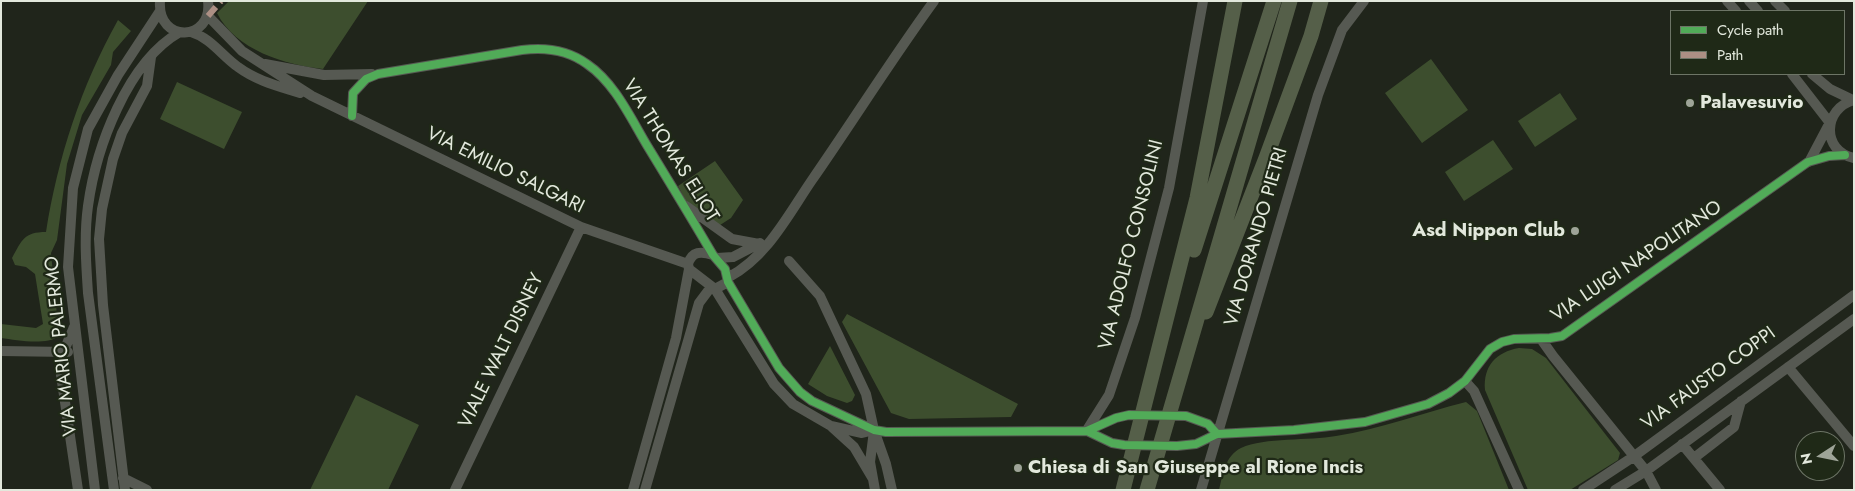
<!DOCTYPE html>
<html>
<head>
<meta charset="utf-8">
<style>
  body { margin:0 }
  #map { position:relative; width:1855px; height:491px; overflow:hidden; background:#20251b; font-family:Jost,sans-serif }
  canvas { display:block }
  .frame { position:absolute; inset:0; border:2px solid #e2e8dc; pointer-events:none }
  .legend { position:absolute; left:1670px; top:10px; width:175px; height:65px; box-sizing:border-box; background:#1f2917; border:1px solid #6d7566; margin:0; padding:6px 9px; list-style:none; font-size:15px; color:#e2e8dc }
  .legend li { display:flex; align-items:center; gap:10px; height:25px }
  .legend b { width:25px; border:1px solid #6d7566 }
  .north { position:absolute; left:1795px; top:431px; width:50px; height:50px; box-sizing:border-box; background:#1f2917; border:1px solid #6d7566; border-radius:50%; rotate:259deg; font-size:14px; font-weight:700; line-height:20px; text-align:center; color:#e2e8dc }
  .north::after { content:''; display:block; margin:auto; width:18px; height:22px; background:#9ea498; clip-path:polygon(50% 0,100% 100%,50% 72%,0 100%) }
</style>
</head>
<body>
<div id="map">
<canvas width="1855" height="491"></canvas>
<div class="frame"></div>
<ul class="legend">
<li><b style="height:6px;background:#51ab58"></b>Cycle path</li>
<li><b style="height:6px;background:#ac8f84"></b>Path</li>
</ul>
<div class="north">N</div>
</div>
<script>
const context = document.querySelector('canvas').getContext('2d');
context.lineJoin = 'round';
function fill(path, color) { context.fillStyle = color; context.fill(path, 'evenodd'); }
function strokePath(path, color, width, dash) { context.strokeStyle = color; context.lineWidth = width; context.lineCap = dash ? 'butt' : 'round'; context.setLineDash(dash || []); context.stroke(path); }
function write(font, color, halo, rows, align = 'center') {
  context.font = font + ' Jost,sans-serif'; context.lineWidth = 4.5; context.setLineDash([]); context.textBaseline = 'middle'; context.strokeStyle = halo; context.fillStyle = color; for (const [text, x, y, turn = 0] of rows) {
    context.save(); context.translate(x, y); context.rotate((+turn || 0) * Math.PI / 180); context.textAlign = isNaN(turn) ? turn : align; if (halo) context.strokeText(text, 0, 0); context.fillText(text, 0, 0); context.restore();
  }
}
fill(new Path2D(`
  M229,1H368L323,69C286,65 235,50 217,13Z
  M118,20L131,31L113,52L111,65L82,115L67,164L57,240L51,253L59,336C45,346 17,340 1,338V324L36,328L43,324L35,274L26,267L15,265L12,258C22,240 24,232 46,232C58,157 81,86 118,20Z
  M1431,59L1468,110L1422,143L1385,93Z
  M177,82L242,112L224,149L160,119Z
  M1560,93L1577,119L1535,147L1518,121Z
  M1493,140L1513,169L1464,201L1445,172Z
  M715,161L743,200L731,218L717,227L703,211L692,213L678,186Z
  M847,314L1018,404L1011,417L909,419L891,413L842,322Z
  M830,346L855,395L852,401L847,403L827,396L808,384Z
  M1519,348L1532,349L1546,358L1620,453L1618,460L1570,490H1528L1485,390C1483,366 1496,352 1519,348Z
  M356,395L419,425L388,490H310Z
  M1466,402L1477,411L1509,490H1219C1223,474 1225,456 1241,448C1265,437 1309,441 1336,436C1381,429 1422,413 1466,402Z`), '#3d4e2e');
strokePath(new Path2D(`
  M160,1C157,44 213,42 208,1
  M1727,1L1736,11
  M1749,1L1758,11
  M1775,1L1785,11
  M208,16L242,51L312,96L581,227L688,264
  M191,32C211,38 222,56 238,67C257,81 278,86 300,93
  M265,64L324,75L372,74
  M1792,74L1830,123
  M1812,74L1830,89L1853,100
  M1854,100C1823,108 1821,151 1854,158
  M352,116L353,93L366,79L378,74L522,50C545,47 568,50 587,64C615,83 631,119 648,147C670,183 692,219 713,255L725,269L728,282L779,368L800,392L812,401L874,430L886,432L1087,431L1116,418L1129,415L1186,416L1208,424L1217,434
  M1809,162L1828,126
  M686,206L732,239L759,244
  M717,258L733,257L760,243
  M789,261L820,296L866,394L874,430L886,464L892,490
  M688,264L689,269L715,289L728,282
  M688,264C692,251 701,251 713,255
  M729,277C767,257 788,215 812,180C853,121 891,60 934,1
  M715,289L774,384L793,404L831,426L862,433L874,430
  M74,327L63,353L61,375L78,490
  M1541,339L1553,356L1646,471L1656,490
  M1,351L68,352
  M1788,367L1854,446
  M1465,381L1474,391L1519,490
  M832,427L854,447L873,479
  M1087,430L1109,395L1135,318L1169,188L1203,1
  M874,431L870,462L875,490
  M1087,431L1112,443L1124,445L1177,446L1196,444L1217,434L1294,430L1365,422L1428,404L1449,393L1465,381L1490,349L1502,342L1514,339L1550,338L1562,336L1808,162L1829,156L1845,155
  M1682,444L1720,490
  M1694,458L1734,427L1741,401
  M123,478L147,490
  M95,490L68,267L73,188L88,129L118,75L160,11
  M114,490L88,293C86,264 84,235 88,206C96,148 127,62 180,32
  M125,490L103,305L99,239L102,209L113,159L122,133L147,86L151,57
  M455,490L581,227
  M633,490L676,338L689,269
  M645,490L699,303L711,287
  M1201,490L1318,95L1342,30L1364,1
  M1583,490L1633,457L1854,295
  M1615,490L1646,471L1854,319`), '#565952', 10);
strokePath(new Path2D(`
  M1194,250L1274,1
  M1206,312L1266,158L1311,36L1321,1
  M1123,490L1197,198L1235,1
  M1147,490L1290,1`), '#555f49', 15);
strokePath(new Path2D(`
  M208,16L221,1`), '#ac8f84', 6, [12, 6]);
strokePath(new Path2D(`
  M352,116L353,93L366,79L378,74L522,50C545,47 568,50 587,64C615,83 631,119 648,147C670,183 692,219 713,255L725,269L728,282L779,368L800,392L812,401L874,430L886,432L1087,431L1116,418L1129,415L1186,416L1208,424L1217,434
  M1087,431L1112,443L1124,445L1177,446L1196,444L1217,434L1294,430L1365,422L1428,404L1449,393L1465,381L1490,349L1502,342L1514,339L1550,338L1562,336L1808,162L1829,156L1845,155`), '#51ab58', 8);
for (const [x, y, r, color] of [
  [1690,103,5,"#9ea498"],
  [1575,231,5,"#9ea498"],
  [1018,468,5,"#9ea498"]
]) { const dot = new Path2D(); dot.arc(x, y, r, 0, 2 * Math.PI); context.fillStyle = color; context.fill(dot); strokePath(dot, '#1f2917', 2); }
write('bold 19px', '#e2e8dc', '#1f2917', [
  ["Palavesuvio",1700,103],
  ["Asd Nippon Club",1565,231,"right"],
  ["Chiesa di San Giuseppe al Rione Incis",1028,468]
], 'left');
write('19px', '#e2e8dc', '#1f2917', [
  ["VIA THOMAS ELIOT",670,151,58],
  ["VIA EMILIO SALGARI",505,171,26],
  ["VIA DORANDO PIETRI",1257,237,-74],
  ["VIA ADOLFO CONSOLINI",1132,245,-76],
  ["VIA LUIGI NAPOLITANO",1637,262,-34],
  ["VIA MARIO PALERMO",62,346,-96],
  ["VIALE WALT DISNEY",502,351,-64],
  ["VIA FAUSTO COPPI",1709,379,-36]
]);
</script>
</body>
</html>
